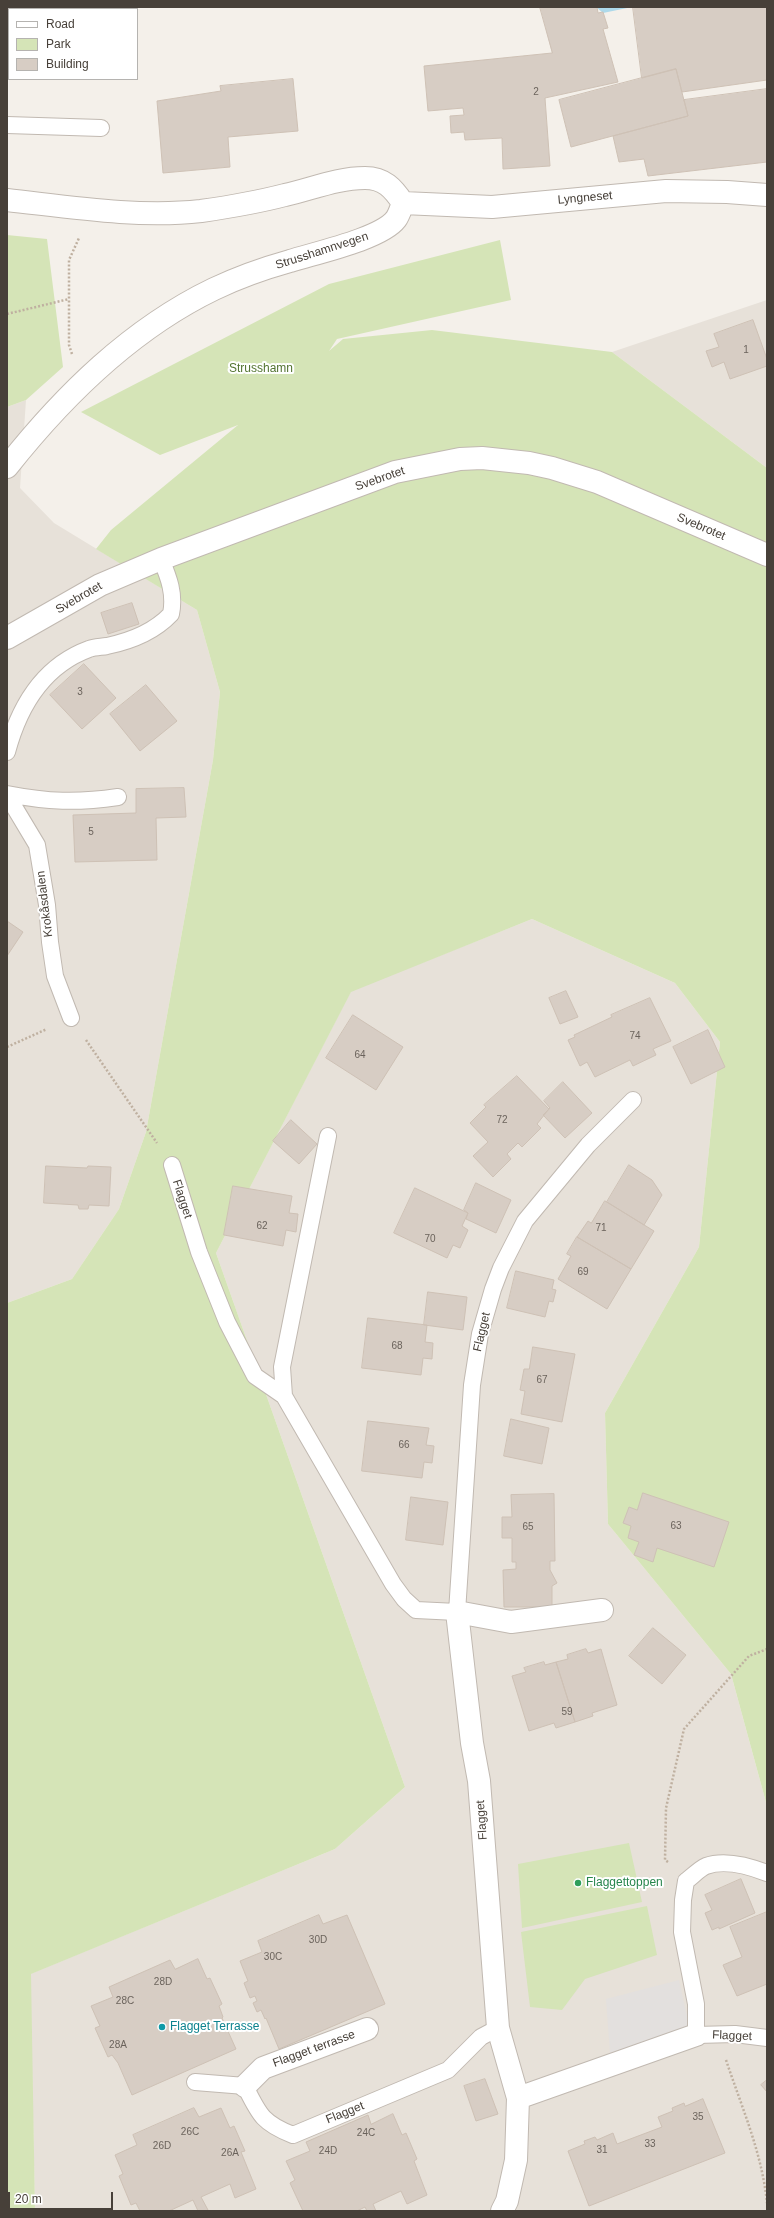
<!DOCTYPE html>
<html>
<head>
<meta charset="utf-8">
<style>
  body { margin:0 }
  #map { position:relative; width:774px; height:2218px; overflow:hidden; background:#f4f0ea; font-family:Arial,sans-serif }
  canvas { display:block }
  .frame { position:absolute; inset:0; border:8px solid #474039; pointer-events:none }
  .legend { position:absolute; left:8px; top:8px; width:130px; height:72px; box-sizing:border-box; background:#fff; border:1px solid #b5b3b0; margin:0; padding:5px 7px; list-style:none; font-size:12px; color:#474039 }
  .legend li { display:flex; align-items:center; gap:8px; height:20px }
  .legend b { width:20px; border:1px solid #b5b3b0 }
  .scale { position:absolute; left:8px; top:2192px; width:105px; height:18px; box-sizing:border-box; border:2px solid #474039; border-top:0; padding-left:5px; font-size:12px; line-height:14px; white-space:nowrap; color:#474039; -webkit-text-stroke:3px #fff; paint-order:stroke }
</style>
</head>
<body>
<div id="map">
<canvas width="774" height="2218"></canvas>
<div class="frame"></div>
<ul class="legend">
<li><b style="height:5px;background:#fff"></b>Road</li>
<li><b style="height:11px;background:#d5e4b7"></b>Park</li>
<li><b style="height:11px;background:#d7cdc4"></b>Building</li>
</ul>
<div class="scale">20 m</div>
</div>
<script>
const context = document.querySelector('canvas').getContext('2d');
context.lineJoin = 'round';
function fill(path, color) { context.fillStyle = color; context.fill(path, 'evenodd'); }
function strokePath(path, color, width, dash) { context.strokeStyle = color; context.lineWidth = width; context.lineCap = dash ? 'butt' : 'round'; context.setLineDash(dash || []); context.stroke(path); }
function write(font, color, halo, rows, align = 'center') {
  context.font = font + ' Arial,sans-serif'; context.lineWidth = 4; context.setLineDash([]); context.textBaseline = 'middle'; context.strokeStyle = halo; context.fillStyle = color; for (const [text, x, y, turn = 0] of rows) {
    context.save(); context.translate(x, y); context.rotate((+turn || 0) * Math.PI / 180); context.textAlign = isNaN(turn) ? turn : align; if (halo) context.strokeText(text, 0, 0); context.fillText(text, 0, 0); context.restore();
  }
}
fill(new Path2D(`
  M767,300V468L612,352Z
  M26,400L20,488L54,523L197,610L220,692L213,760L146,1132L119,1209L72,1279L7,1303V407Z
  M532,919L675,983L720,1042L699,1247L605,1413L608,1524L731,1674L767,1806V2211H35L30,1974L335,1849L405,1787L216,1253L351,991Z`), '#e7e1d9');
fill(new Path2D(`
  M7,7H10V9L9,62H7Z
  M7,235L47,239L63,367L26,400L7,407Z
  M500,240L511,300L337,339L329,351L343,339L432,330L612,352L767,468V1806L731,1674L608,1524L605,1413L699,1247L720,1042L675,983L532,919L351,992L216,1253L405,1787L335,1849L31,1974L35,2211H7V1303L72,1279L119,1209L146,1132L213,760L220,692L197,610L96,549L111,530L238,425L160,455L81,412L329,284Z
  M629,1843L642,1902L522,1928L518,1864Z
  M647,1906L657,1955L585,1979L562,2010L530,2007L521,1932Z`), '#d5e4b7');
fill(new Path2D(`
  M679,1980L690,2030L610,2053L606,1999Z`), '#e3e0de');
fill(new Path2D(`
  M596,7H632L603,13Z`), '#add9ea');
const building = new Path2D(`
  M540,7H597L598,13L603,12L608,28L603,29L618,82L545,98L550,166L503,169L502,138L465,140L464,132L451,133L450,116L464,115L463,108L428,111L424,66L552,53Z
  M633,7H767V80L682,92L676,69L642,78Z
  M676,69L688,116L571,147L559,100Z
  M293,79L298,131L228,137L230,167L163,173L157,101L221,91L220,86Z
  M767,89V162L648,176L644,159L619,162L613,136L688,116L684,100Z
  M753,320L767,359V366L730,379L724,362L712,367L706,351L719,347L714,334Z
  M132,603L139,624L108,634L101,613Z
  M84,664L116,698L82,729L50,695Z
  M146,685L177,721L140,751L110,714Z
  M184,788L186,817L156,818L157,860L75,862L73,815L136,813V789Z
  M7,921L23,932L7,956Z
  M566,991L578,1017L560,1024L549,998Z
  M650,998L671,1041L653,1049L656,1055L633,1066L630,1060L595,1077L587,1062L580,1066L568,1040L575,1037L574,1035L612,1017L611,1015Z
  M353,1015L403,1047L376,1090L326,1058Z
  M708,1030L725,1067L691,1084L673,1047Z
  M517,1076L549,1109L537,1124L541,1128L522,1147L518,1143L507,1154L511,1159L493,1177L473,1156L488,1142L470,1123L486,1107L484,1105Z
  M563,1082L592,1113L565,1138L543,1115L550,1108L544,1101Z
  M291,1120L317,1144L299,1164L273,1141Z
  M629,1165L652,1180L662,1195L644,1225L607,1202Z
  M46,1166L87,1168L88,1166L111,1167L109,1206L89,1205L88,1209H79L78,1205L44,1203Z
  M476,1183L511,1200L496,1233L466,1219L468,1213L464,1210Z
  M233,1186L292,1196L289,1213L298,1214L296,1232L286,1230L283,1246L224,1235Z
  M415,1188L468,1213L462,1226L468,1230L460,1248L453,1245L447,1258L394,1233Z
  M605,1201L654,1231L631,1269L577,1237L588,1221L591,1223Z
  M577,1237L631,1269L607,1309L558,1279L571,1256L567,1254Z
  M516,1271L554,1280L552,1289L556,1290L553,1302L549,1301L545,1317L507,1308Z
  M428,1292L467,1297L463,1330L424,1325Z
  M368,1318L427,1325L425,1342L433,1343L432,1359L423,1358L421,1375L362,1368Z
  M533,1347L575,1354L562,1422L521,1414L525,1391L520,1390L524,1369H529Z
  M511,1419L549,1428L542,1464L504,1456Z
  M368,1421L429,1428L426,1445L434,1446L432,1463L424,1462L422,1478L362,1471Z
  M643,1493L729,1522L714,1567L657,1548L653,1562L634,1555L639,1542L628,1538L631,1526L623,1523L629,1507L637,1510Z
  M554,1494L555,1561H550V1570L557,1583L552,1586V1607H504L503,1570L516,1569V1562H512V1538H502V1517H512L511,1495Z
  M411,1497L448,1502L443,1545L406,1540Z
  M653,1628L686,1655L662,1684L629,1656Z
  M586,1649L588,1653L601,1649L617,1705L592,1713L593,1716L575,1722L556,1662L568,1659L567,1655Z
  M544,1662L545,1665L556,1662L575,1722L556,1728L554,1723L529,1731L512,1676L526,1672L524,1668Z
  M741,1879L755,1913L719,1929V1927L712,1930L705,1913L712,1910L705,1895Z
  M767,1912V1984L737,1996L723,1965L742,1957L730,1927Z
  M319,1915L323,1924L347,1915L385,2004L279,2049L266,2018L265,2019L261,2010L257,2012L253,2003L257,2001L255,1996L250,1998L244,1983L248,1981L240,1961L262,1952L258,1941Z
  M198,1959L207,1979L210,1978L222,2004L219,2006L223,2017L222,2018L236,2049L132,2095L118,2063L112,2055L108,2057L95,2028L100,2026L91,2006L113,1997L109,1987L170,1960L175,1969Z
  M485,2079L498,2114L476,2121L464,2086Z
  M767,2080V2092L761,2085Z
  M703,2099L725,2153L589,2206L568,2151L585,2144L584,2141L595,2137L597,2140L613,2133L617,2144L662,2127L658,2117L673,2111L672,2108L684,2103L685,2106Z
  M194,2108L199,2117L221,2108L230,2128L234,2126L245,2151L241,2152L256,2189L235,2198L230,2184L201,2197L208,2210L205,2211H198L193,2200L169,2211H140L136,2203L131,2205L119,2176L123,2174L115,2155L137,2145L133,2135Z
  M393,2114L402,2135L406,2133L417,2159L414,2161L427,2195L407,2204L401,2191L373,2204L376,2211H367L365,2207L357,2211H303L290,2183L295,2180L286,2161L310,2151L306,2142L368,2115L371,2124Z`);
fill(building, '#d7cdc4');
strokePath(building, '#cec1b5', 1);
const lane = new Path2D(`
  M7,125L101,128
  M7,752C19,707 43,666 89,649C94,647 101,647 107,646C131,641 154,632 171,614C175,594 169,578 161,559
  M7,794C48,802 77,803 118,797
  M7,795L37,845L47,905L50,942L55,976L71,1018
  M328,1136L282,1367L284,1396L393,1584L404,1599L416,1610L457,1612L472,1385L480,1334L493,1289L501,1268L525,1221L588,1145L633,1100
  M172,1165L199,1252L227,1322L255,1376L284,1396
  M767,1873C749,1866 725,1859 706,1866C699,1869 692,1877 686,1881L683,1900L682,1932L696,2004V2035L735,2034L767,2038
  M195,2082L245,2086C259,2114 262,2123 293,2135L448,2070L481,2037L498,2028`);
const street = new Path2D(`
  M7,200C70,207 138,218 201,211C229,207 258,202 285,195C312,189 337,178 365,178C384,178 393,188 403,203
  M403,203L492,207L666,191L727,192L767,195
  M7,467C64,395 131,329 214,289C237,278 265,268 290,261C315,253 381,239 396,219C399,215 401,208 403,203
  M7,638L100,585L161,559L395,472L460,459L482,458L529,463L552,468L597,482L767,555
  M245,2086L263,2068L367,2029
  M518,2098L696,2035
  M502,2211L507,2201L516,2160L518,2098L498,2028L479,1781L472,1743L457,1612L511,1622L602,1610`);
strokePath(lane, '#c1b9b1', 18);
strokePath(street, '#c1b9b1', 24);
strokePath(new Path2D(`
  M7,314L69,299
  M72,354L69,345V260L79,238
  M86,1040L157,1143
  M7,1047L47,1029
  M668,1862L665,1860L666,1808L684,1729L749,1656L767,1649
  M726,2060C742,2108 762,2153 767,2203`), '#bfb0a0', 2.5, [2, 2]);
strokePath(lane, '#fff', 16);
strokePath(street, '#fff', 22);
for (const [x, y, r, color] of [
  [578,1883,4,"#2e9e5b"],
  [162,2027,4,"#0f9aa8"]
]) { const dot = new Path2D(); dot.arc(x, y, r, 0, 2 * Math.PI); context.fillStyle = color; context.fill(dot); strokePath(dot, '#fff', 1.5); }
write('10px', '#6b635c', null, [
  ["2",536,92],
  ["1",746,350],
  ["3",80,692],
  ["5",91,832],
  ["74",635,1036],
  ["64",360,1055],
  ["72",502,1120],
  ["62",262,1226],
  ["71",601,1228],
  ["70",430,1239],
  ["69",583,1272],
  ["68",397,1346],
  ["67",542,1380],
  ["66",404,1445],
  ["63",676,1526],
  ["65",528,1527],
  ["59",567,1712],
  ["30D",318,1940],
  ["30C",273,1957],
  ["28D",163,1982],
  ["28C",125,2001],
  ["28A",118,2045],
  ["35",698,2117],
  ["26C",190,2132],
  ["24C",366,2133],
  ["33",650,2144],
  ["26D",162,2146],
  ["31",602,2150],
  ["24D",328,2151],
  ["26A",230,2153]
]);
write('12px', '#474039', '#fff', [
  ["Lyngneset",585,198,-5],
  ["Strusshamnvegen",322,251,-18],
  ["Svebrotet",380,479,-19],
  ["Svebrotet",701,527,23],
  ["Svebrotet",79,598,-30],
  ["Krokåsdalen",45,904,-97],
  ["Flagget",182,1199,72],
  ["Flagget",482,1332,-77],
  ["Flagget",482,1820,-94],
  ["Flagget",732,2036,2],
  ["Flagget terrasse",314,2049,-20],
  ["Flagget",345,2113,-22]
]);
write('12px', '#537431', '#fff', [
  ["Strusshamn",261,369]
]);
write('12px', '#27864d', '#fff', [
  ["Flaggettoppen",586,1883]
], 'left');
write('12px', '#0d838f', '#fff', [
  ["Flagget Terrasse",170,2027]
], 'left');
</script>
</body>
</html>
